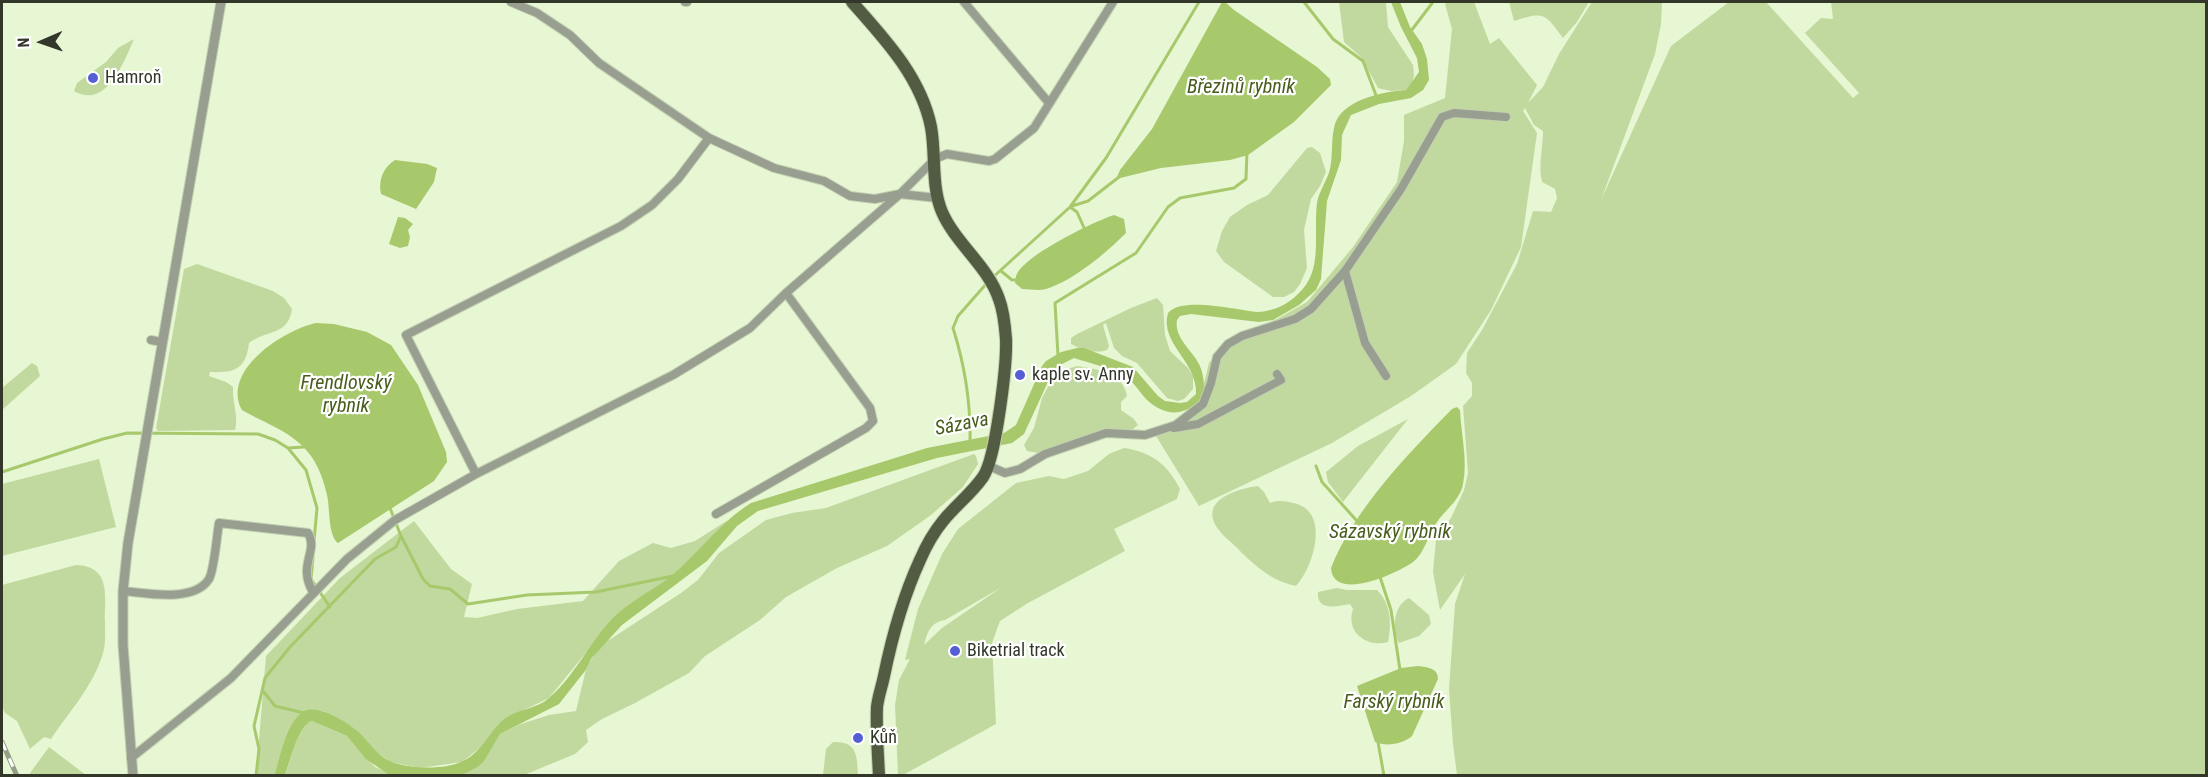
<!DOCTYPE html>
<html>
<head>
<meta charset="utf-8">
<style>
  body { margin:0 }
  #map { position:relative; width:2208px; height:777px; overflow:hidden; background:#e7f6d3; font-family:"Roboto Condensed",sans-serif }
  canvas { display:block }
  .frame { position:absolute; inset:0; border:3px solid #32372a; pointer-events:none }
  .north { position:absolute; left:12px; top:12px; width:60px; height:60px; -webkit-text-stroke:4px #fff; paint-order:stroke; rotate:268deg; font-size:16px; font-weight:700; line-height:24px; text-align:center; color:#32372a }
  .north::after { content:''; display:block; margin:auto; width:21px; height:27px; background:#32372a; clip-path:polygon(50% 0,100% 100%,50% 72%,0 100%) }
</style>
</head>
<body>
<div id="map">
<canvas width="2208" height="777"></canvas>
<div class="frame"></div>
<div class="north">N</div>
</div>
<script>
const context = document.querySelector('canvas').getContext('2d');
context.lineJoin = 'round';
function fill(path, color) { context.fillStyle = color; context.fill(path, 'evenodd'); }
function strokePath(path, color, width, dash) { context.strokeStyle = color; context.lineWidth = width; context.lineCap = dash ? 'butt' : 'round'; context.setLineDash(dash || []); context.stroke(path); }
function write(font, color, halo, rows, align = 'center') {
  context.font = font + ' "Roboto Condensed",sans-serif'; context.lineWidth = 4.5; context.setLineDash([]); context.textBaseline = 'middle'; context.strokeStyle = halo; context.fillStyle = color; for (const [text, x, y, turn = 0] of rows) {
    context.save(); context.translate(x, y); context.rotate((+turn || 0) * Math.PI / 180); context.textAlign = isNaN(turn) ? turn : align; if (halo) context.strokeText(text, 0, 0); context.fillText(text, 0, 0); context.restore();
  }
}
fill(new Path2D(`
  M1339,2H1386L1388,27L1413,65L1414,76L1412,83L1406,90L1391,91L1378,88L1361,57L1344,42Z
  M1448,2H1474L1490,44L1499,38L1537,85L1528,103L1543,87L1559,54L1592,2H1662L1661,24L1655,54L1601,200L1671,46L1729,2H1766L1853,98L1859,93L1805,33L1821,18L1833,19L1831,2H2206V775H1457L1453,744L1449,689L1455,604L1465,574L1440,610L1433,572L1436,540L1451,518L1464,490L1468,473L1463,406L1472,396V383L1466,373L1467,353L1482,330L1517,264L1533,211L1551,212L1557,198L1555,189L1542,182C1538,167 1543,147 1543,131L1534,125L1525,108L1523,111L1537,133L1521,247L1491,310L1456,364L1411,396L1332,443L1199,506L1153,431L1174,420L1200,400L1209,363L1229,338L1277,319L1307,302L1353,247L1397,182L1404,141V115L1445,98L1452,29L1445,4Z
  M1509,2H1589L1577,22L1563,38C1545,14 1545,11 1514,21Z
  M134,39C124,62 106,110 74,91L77,83L106,62L118,48Z
  M1312,147L1320,153L1326,172L1320,186L1311,199L1304,230L1307,268L1300,284L1294,292L1284,297H1273L1224,262L1216,251L1222,231L1230,217L1247,205L1268,195L1307,148Z
  M197,264L273,291L284,298L292,309C288,336 268,329 249,343C246,369 235,373 210,372L209,376L226,382L233,387C232,402 239,416 235,430L158,431L156,428L184,269Z
  M1157,298L1163,305L1165,335L1170,351L1188,368L1193,376V389L1184,399L1178,401L1167,398L1137,363L1122,356L1114,348L1106,323L1103,325L1109,346L1107,350C1096,354 1081,350 1071,344V338L1077,334L1131,308Z
  M32,363L37,366L40,376L2,410V388Z
  M1077,366C1096,369 1123,372 1127,396L1121,402V410L1134,419L1138,425L1133,429L1064,443L1038,453L1027,451L1024,445L1034,428L1042,398L1055,373Z
  M1408,419L1343,502L1328,482L1326,472L1358,446Z
  M1124,448C1152,452 1168,465 1180,489L1177,499L1114,529L1125,551L1028,603L1000,621L992,643L996,724L903,775H898L895,705L899,680L910,659L905,660L918,609L942,554L958,529L1016,483L1049,476L1064,479L1088,471L1109,454ZM1002,587L942,628L924,645C928,631 930,623 945,620Z
  M974,454L976,456L978,464L963,487L931,515L887,546L837,568L786,597L760,620L705,656L689,673L635,703L602,719L586,730L588,742L575,754L524,775L454,776L479,766L500,734L518,725L549,715L576,711L587,665L603,644L681,593L698,580L719,553L766,520L792,513L826,508Z
  M99,459L116,527L2,556V484Z
  M1258,486L1264,492L1270,503C1278,500 1285,501 1293,503C1331,510 1314,567 1296,586C1271,581 1253,564 1235,546C1230,541 1223,536 1219,530C1197,501 1236,489 1258,486Z
  M728,520L696,554L670,577L614,618L549,698L503,720L481,747L462,762L420,768L391,762L375,751L354,728L323,711L308,710L294,722L274,775L256,776L266,656L340,578L414,521L451,569L472,584L464,617L477,618L517,609L583,601L619,561L653,543L671,548L695,541Z
  M76,565C111,566 105,596 105,621C105,631 106,643 103,653C94,685 69,712 51,739L44,737L30,749L17,721L5,713L2,706V585Z
  M1337,588L1347,590H1377C1391,604 1392,623 1388,642C1368,648 1345,633 1353,609L1350,604C1338,606 1316,612 1318,592Z
  M1409,598L1429,615L1431,624L1419,636L1399,643C1392,630 1393,605 1409,598Z
  M312,721L347,736L375,767L394,775L285,776C290,762 298,725 312,721Z
  M833,742C858,741 857,757 858,775H823L826,749Z
  M49,747L86,775H31L30,773Z`), '#c1d99e');
fill(new Path2D(`
  M1222,2H1225L1234,10L1317,67L1330,79L1331,85L1294,122L1248,155L1230,160L1161,168L1116,179L1120,170L1152,129Z
  M1391,2H1400L1410,27L1422,44L1427,59L1429,80L1423,90L1411,98L1379,104L1351,115L1342,135L1341,160L1327,201L1321,279L1316,290L1299,305L1273,320L1259,322L1191,314L1180,316L1177,320C1174,338 1192,350 1199,364C1204,374 1205,387 1203,398C1185,416 1166,418 1146,399C1139,391 1133,381 1123,375C1109,368 1090,363 1074,358L1060,365L1053,371L1024,434L1012,443L937,458L758,511L737,526L707,561L622,625L591,659L585,671L559,704L500,734L484,761L479,766L466,773L454,776L388,774L366,759L347,736L312,721C298,725 290,762 285,775L274,776C281,756 285,727 301,713C314,702 343,720 355,729C368,739 375,755 392,762C410,769 446,770 463,761C482,752 489,732 504,719C518,709 537,709 549,698C573,678 590,642 612,619C628,602 652,591 671,576C699,553 720,522 751,503L927,448L1004,433L1016,425L1042,366L1046,361L1061,352L1077,348H1084L1133,367L1158,396L1165,401L1180,403L1187,402L1196,394C1198,362 1159,343 1168,313C1181,296 1237,310 1258,312C1274,311 1287,305 1298,294C1324,271 1313,235 1317,203C1319,191 1327,181 1330,169C1333,155 1331,141 1334,128C1339,100 1382,92 1406,90L1419,72L1417,58L1401,27Z
  M395,160L427,164L437,168L434,182L416,209L381,194C378,181 383,167 395,160Z
  M1114,215L1124,219L1126,233C1106,253 1073,281 1046,289C1039,291 1030,289 1022,289L1015,283C1015,281 1016,275 1017,274C1027,254 1093,222 1114,215Z
  M398,217L405,218L413,224L408,230L410,237L408,246L400,248L389,244Z
  M316,323L334,324L367,332L391,345L418,385L446,452L447,462L434,481L338,543C328,536 330,507 327,495C324,482 319,467 311,456C294,432 266,424 242,410C221,370 284,330 316,323Z
  M1457,407L1460,410C1461,434 1468,461 1463,484C1460,500 1446,509 1437,522C1428,534 1425,553 1413,562C1398,573 1333,603 1331,568C1355,508 1408,454 1452,409Z
  M1418,666C1427,667 1438,668 1438,679L1412,736C1403,744 1386,747 1375,742L1357,686L1401,668Z`), '#a7c96c');
strokePath(new Path2D(`
  M1304,2L1333,39L1363,61L1377,98
  M1411,31L1433,2
  M1072,206L1088,201L1119,177
  M1070,207L1077,212L1085,230
  M1001,271L1012,280H1019
  M991,279L1070,207L1106,158L1199,2
  M1058,356L1055,303L1136,253L1168,207L1180,198L1234,188L1246,179L1247,151
  M970,443C971,403 965,366 953,328L958,316L987,283
  M288,448L304,447
  M1316,466L1322,482L1357,521
  M2,472L103,439L127,433L258,434L275,440L288,448L306,470L317,508L314,541
  M390,508L401,536
  M313,557L311,579L330,607
  M1379,574L1391,610L1400,670
  M263,691L275,706L304,713
  M1378,742L1384,776
  M256,776L259,749L254,726L265,678L290,647L375,559L396,547L401,536L423,579L430,586L450,589L468,604L527,595L596,592L673,576`), '#a7c96c', 3);
const minor = new Path2D(`
  M511,2L537,13L570,35L599,63L709,138L774,168L824,181L850,196L875,199L900,194L937,198
  M685,2H687
  M964,2L1049,103
  M1345,271L1365,343L1386,376
  M151,340L162,342
  M1174,428L1198,424L1281,380L1277,374
  M989,466L1005,473L1020,469L1045,454L1106,433L1145,435L1176,425L1203,404L1211,383L1217,357L1228,344L1242,336L1295,319L1311,309L1345,271L1401,189L1442,117L1454,113L1506,117
  M476,474L406,335L621,226L652,205L678,179L709,138
  M716,514L866,428L873,421L870,408L786,293
  M123,591C146,593 194,603 209,579C214,571 217,535 219,523L308,533C319,551 297,565 313,592
  M131,758L231,678L347,559L395,520L476,474L673,375L750,328L786,293L900,194L935,159L947,154L989,161L995,159L1034,128L1113,2`);
const tertiary = new Path2D(`
  M133,776L123,645V591L128,543L221,2`);
const primary = new Path2D(`
  M852,2C884,38 921,77 931,127C936,154 931,186 942,212C956,244 988,266 999,299C1004,312 1005,326 1006,339C1007,364 996,458 983,477C972,493 955,506 943,521C934,532 926,546 920,560C903,597 892,637 884,676C882,686 878,697 877,707C876,730 878,753 879,776`);
strokePath(minor, '#c3d0b1', 10);
strokePath(tertiary, '#c3d0b1', 11);
strokePath(primary, '#c3d0b1', 14);
strokePath(minor, '#989e90', 8);
strokePath(tertiary, '#989e90', 9);
strokePath(primary, '#525c42', 12);
const rail = new Path2D(`
  M2,742L17,776`);
strokePath(rail, '#959f86', 5);
strokePath(rail, '#fff', 3, [9]);
for (const [x, y, r, color] of [
  [93,78,6,"#565ed5"],
  [1020,375,6,"#565ed5"],
  [955,651,6,"#565ed5"],
  [858,738,6,"#565ed5"]
]) { const dot = new Path2D(); dot.arc(x, y, r, 0, 2 * Math.PI); context.fillStyle = color; context.fill(dot); strokePath(dot, '#fff', 2); }
write('18px', '#32372a', '#fff', [
  ["Hamroň",105,78],
  ["kaple sv. Anny",1032,375],
  ["Biketrial track",967,651],
  ["Kůň",870,738]
], 'left');
write('italic 20px', '#485d1c', '#fff', [
  ["Březinů rybník",1241,88],
  ["Frendlovský",346,384],
  ["rybník",346,407],
  ["Sázava",962,425,-11],
  ["Sázavský rybník",1390,533],
  ["Farský rybník",1394,703]
]);
</script>
</body>
</html>
